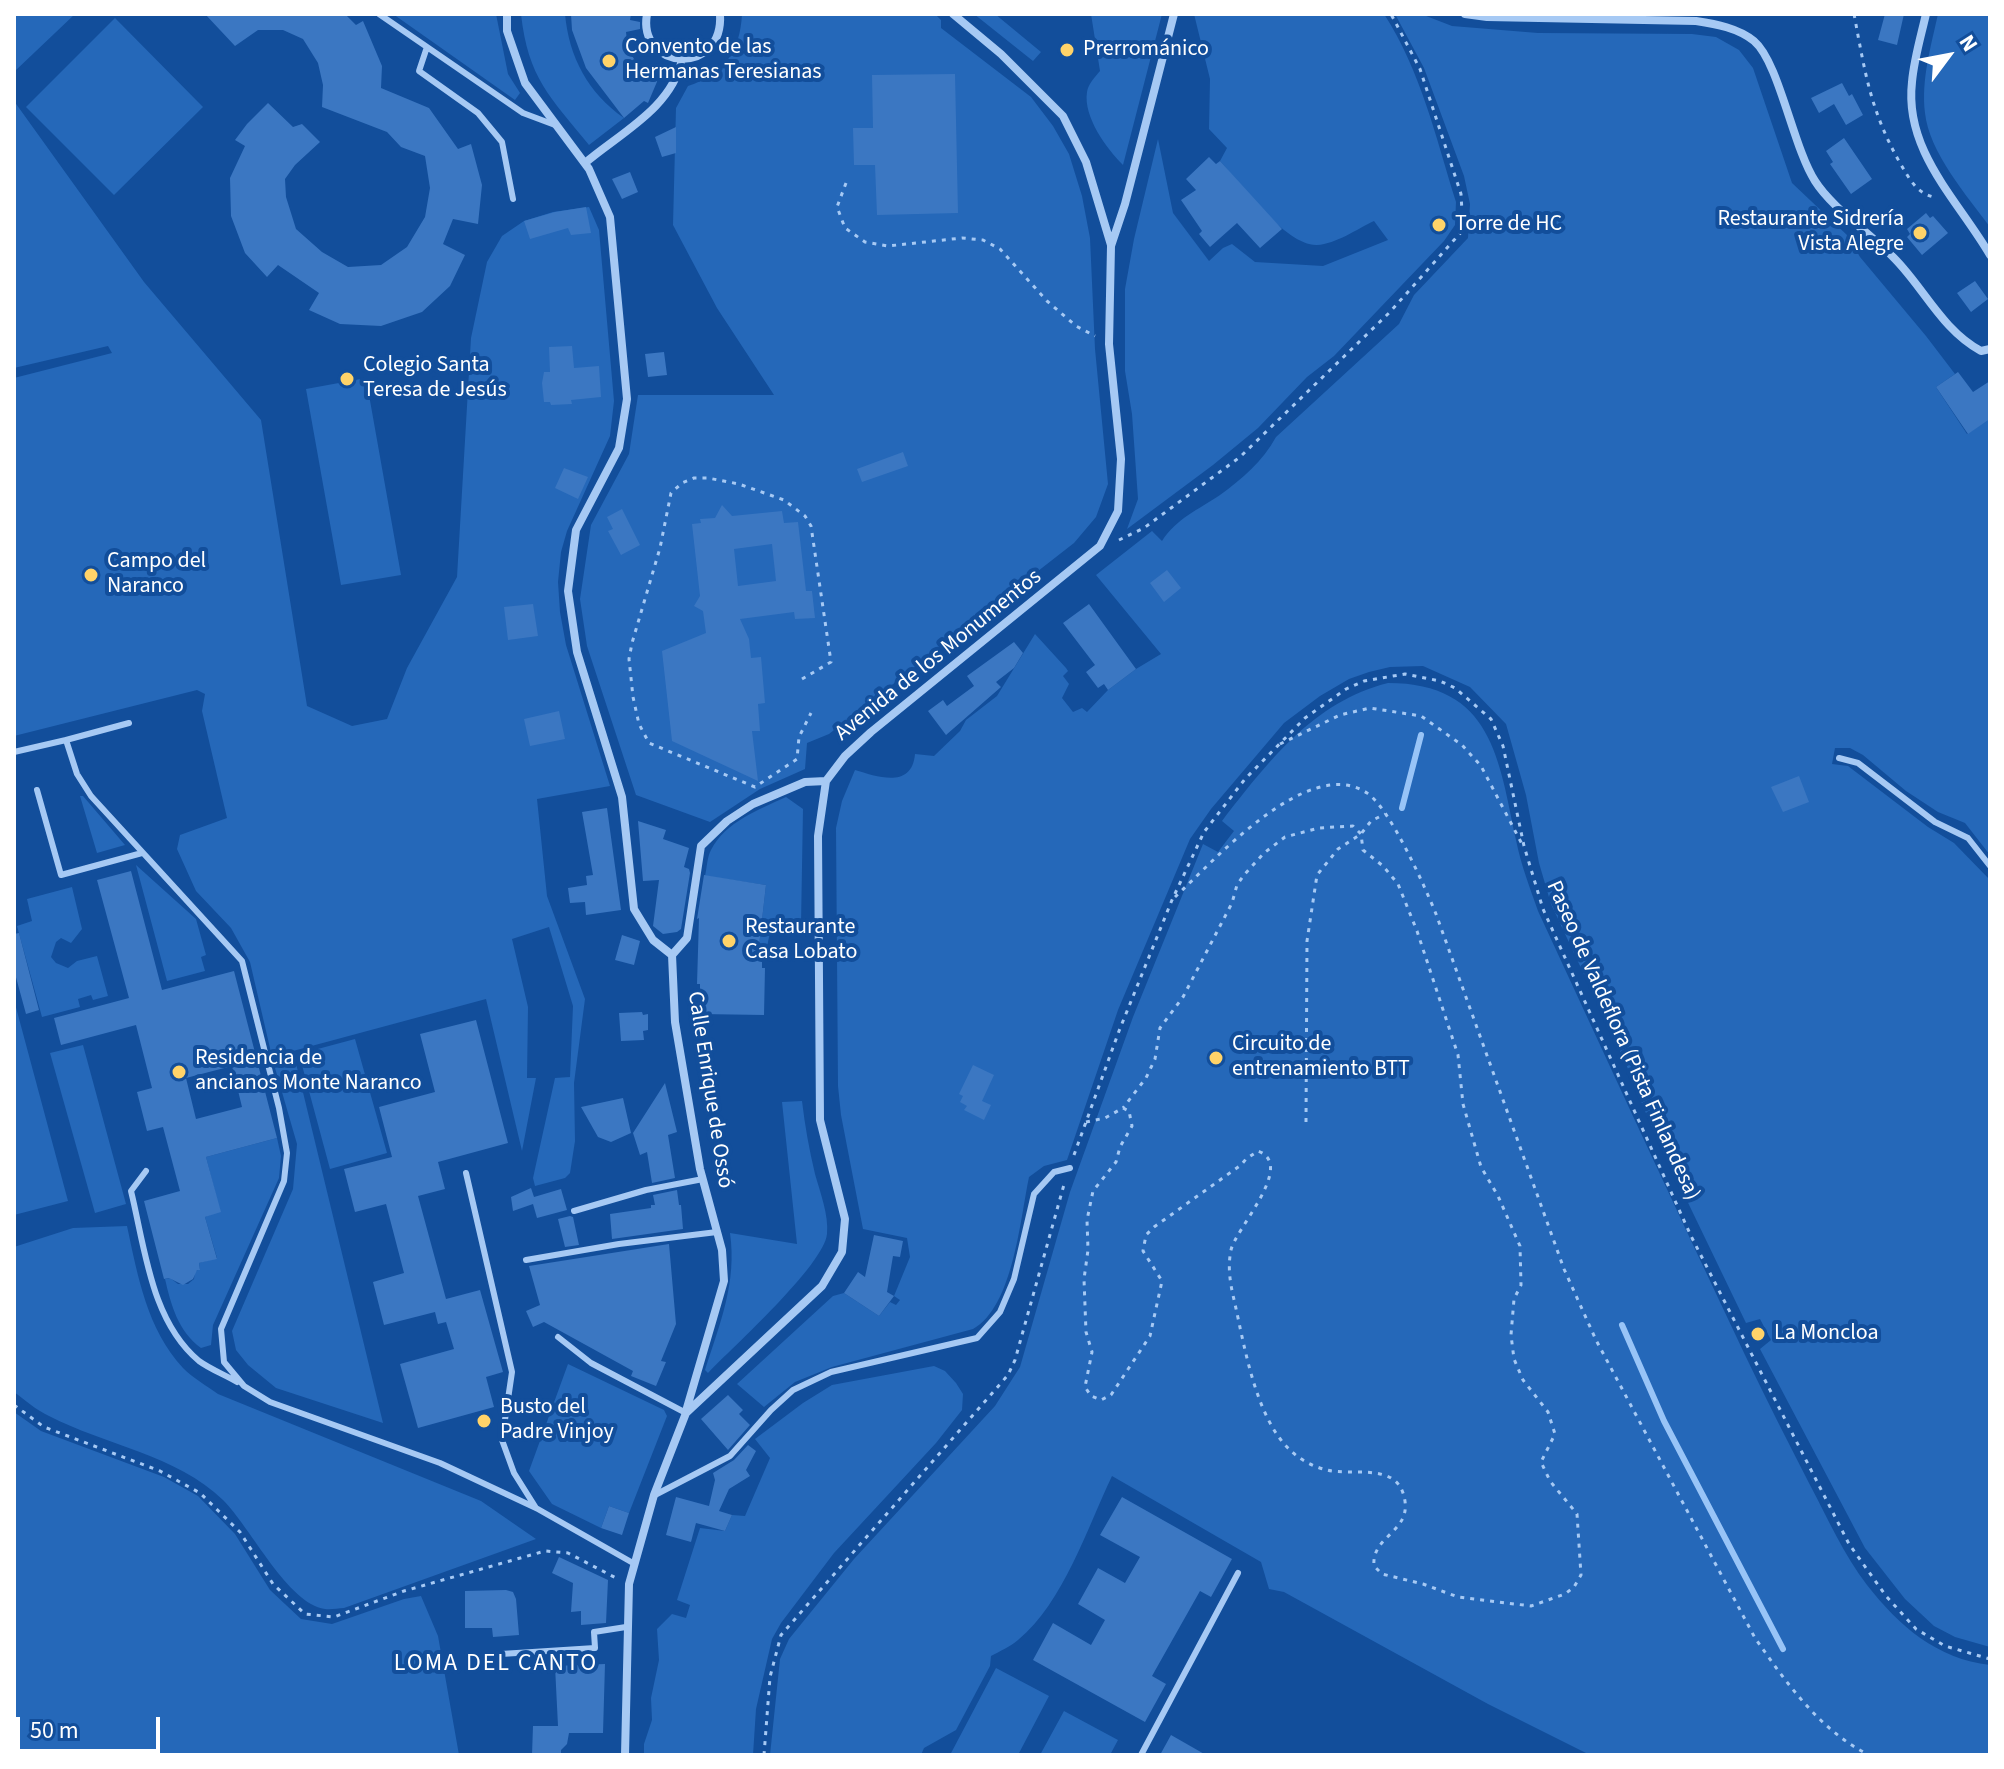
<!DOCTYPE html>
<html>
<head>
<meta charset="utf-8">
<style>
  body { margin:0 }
  #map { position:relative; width:2004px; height:1769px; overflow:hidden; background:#124e9b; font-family:"Source Sans 3",sans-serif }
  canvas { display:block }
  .frame { position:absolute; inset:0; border:16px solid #fff; pointer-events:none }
  .north { position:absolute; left:1908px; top:16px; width:80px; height:80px; -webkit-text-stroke:6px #124e9b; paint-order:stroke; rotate:58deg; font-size:22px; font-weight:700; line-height:32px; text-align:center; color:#fff }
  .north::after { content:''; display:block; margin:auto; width:28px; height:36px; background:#fff; clip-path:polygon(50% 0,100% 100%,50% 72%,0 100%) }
  .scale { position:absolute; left:16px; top:1717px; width:144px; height:36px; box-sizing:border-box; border:4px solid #fff; border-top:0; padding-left:10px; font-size:24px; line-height:28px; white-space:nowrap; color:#fff; -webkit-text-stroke:6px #124e9b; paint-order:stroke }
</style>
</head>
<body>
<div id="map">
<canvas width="2004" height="1769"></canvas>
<div class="frame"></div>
<div class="north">N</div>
<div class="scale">50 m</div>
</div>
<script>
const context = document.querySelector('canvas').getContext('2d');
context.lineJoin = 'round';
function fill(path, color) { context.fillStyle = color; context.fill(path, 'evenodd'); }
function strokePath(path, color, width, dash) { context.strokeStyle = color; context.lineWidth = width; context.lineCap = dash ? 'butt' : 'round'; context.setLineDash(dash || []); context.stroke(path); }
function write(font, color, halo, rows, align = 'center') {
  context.font = font + ' "Source Sans 3",sans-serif'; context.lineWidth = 8; context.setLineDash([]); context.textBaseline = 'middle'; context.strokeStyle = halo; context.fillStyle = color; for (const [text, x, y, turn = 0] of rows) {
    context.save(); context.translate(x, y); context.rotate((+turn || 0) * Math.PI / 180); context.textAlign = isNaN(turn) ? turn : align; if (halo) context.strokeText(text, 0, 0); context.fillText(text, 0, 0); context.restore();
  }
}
fill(new Path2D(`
  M14,14H75L15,71Z
  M393,14H496L508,74L520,93L515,100Z
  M521,14H565C569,57 588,93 624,118L589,145C550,97 528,78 521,14Z
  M742,14H935L941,20V28L1031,97L1053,126L1069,154L1082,196L1090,238L1095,349L1108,484L1096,517L1074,543L829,734L807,743L805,769L760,789L710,822L636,795L587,646L580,599L591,525L629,454L638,395H774L717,308L673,225L676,108L688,86C724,74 740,52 742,14Z
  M974,14H995L1041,52L1033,61Z
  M1091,14H1162L1123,165C1107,149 1083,117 1087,92C1088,84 1095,77 1100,71Z
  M1194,14H1384C1421,71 1436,138 1456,202L1455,225L1444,241L1334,356L1307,377L1258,428L1213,465L1127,529L1138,499L1132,414L1125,371V289L1134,239L1158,139L1173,213L1209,261L1223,248L1232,244L1255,262L1323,266L1388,240L1374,221C1357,229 1336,244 1317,245C1286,246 1240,183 1220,161L1227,148L1209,129L1210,79Z
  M1395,14H1421L1452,26L1538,33L1692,34L1716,37L1739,50L1753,68L1792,183L1848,236L1860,257L1926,336L1955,374L1936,387L1967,434L1990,419V855L1965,823L1938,812L1906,791L1863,755L1850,748H1835L1832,764L1848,766L1928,827L1954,843L1990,880V1647L1955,1637L1934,1626L1905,1599L1865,1548L1760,1349L1771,1340L1760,1319L1746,1323L1652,1128L1626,1064L1551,904L1539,863L1526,795L1506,724L1470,687L1423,666L1390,667L1369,672L1349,679L1320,696L1284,723L1211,809L1190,839L1118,1010L1067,1160L1044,1166L1029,1177C1020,1220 1013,1307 973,1329L832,1367L795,1382L764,1407L737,1384L833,1296L844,1293L879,1316L890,1302L896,1305L900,1300L894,1296L910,1257L907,1238L863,1229L841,1115L838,1086L836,828L842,801L855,770C878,777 912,789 915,754L934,756L960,731L966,720L997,696L1035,634L1066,668L1068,671L1063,676L1069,684L1062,698L1073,712L1082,708L1087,712L1108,690L1136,669L1161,654L1096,575L1152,531L1162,541C1177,518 1198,510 1220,495C1242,479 1263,461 1276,437L1399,324L1414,295L1468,238L1470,204L1464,176L1424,68Z
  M1938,14H1990V227C1967,196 1929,152 1925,113C1921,80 1931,46 1938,14Z
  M115,18L203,107L114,195L26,107Z
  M14,101L144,282L261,420L307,706L352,726L387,719L407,668L457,577L471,338L487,262L502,236L524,221L553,212L589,207L599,230L614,401L610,436L567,531L561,552L558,582L560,612L566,645L610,786L537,799L547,896L585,999L574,1083L575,1141L570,1173L565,1178L535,1186L533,1178L555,1078L570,1077L573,1006L549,927L512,939L528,1007L527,1078H536L522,1151L486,999L293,1051L383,1423L276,1388L248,1365L236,1350L232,1331L293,1189L297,1144L273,1061L250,962L231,928L196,891L177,849L180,835L227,818L202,711L205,694L197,690L14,736V378L112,353L108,346L14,368Z
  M366,378L401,575L341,585L306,389Z
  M1388,683C1492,683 1499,759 1516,840C1521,865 1530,888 1538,911C1607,1060 1675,1208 1745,1355C1766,1399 1788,1442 1810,1485C1828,1519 1844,1555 1867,1585C1899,1626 1937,1659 1990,1665V1755H1590L1488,1704L1284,1592L1269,1589L1261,1562L1112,1476C1087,1528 1064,1602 1018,1640C1010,1647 1000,1651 991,1656L990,1666L956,1730L924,1748L921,1755H770L780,1659L789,1639L854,1559L995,1406L1020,1367L1070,1192L1133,1017L1203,844L1218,852L1234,831L1222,821C1267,763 1314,701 1388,683Z
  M80,796H83L125,845L97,853Z
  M786,797L803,809L801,925H776L769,937L767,947L759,946L766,885L705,876C707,868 707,857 711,850C725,822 760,809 786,797Z
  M136,865L196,919L206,955L201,957L205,971L167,981Z
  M72,887L82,929L71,943L61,938L56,942L51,957L56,963L68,968L77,961L97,956L108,996L93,1000L91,995L78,999L80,1007L42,1017L17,926L32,921L27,899Z
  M14,1000L68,1201L14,1215Z
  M355,1039L387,1153L330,1169L299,1054Z
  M83,1045L126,1204L95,1213L50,1053Z
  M802,1101C805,1126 809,1149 815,1174C820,1192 829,1215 827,1234C824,1265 733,1347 708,1373L705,1370C720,1323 737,1283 730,1233L797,1244L782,1102Z
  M277,1138L281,1156L279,1178L213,1325L211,1345L201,1348C178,1331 171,1305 165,1279L170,1278L178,1284H188L194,1279L195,1271L200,1269L199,1263L217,1258L205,1217L220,1211L206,1157Z
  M127,1226C138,1277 147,1329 183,1368C193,1378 207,1386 218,1394L481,1501L536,1539L344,1608C338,1608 331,1610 325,1609C288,1604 251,1528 223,1500C177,1455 105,1445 49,1416C36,1410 25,1400 14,1392V1247L73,1228Z
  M568,1364L664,1410L667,1416L629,1513L609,1506L601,1528L552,1504L529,1471Z
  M934,1366L945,1371L956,1383L963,1394L962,1410L936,1443L834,1553L781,1623L772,1639L756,1709L753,1755H644V1744L652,1720L651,1698L659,1660L657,1629L672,1614L686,1618L690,1605L677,1600L700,1528L725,1531L732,1515L745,1516L770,1458L755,1439L803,1403L832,1385Z
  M14,1412L41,1431L164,1477L198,1496L235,1534L270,1590L301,1619L332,1624L404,1599L421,1596L438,1636L459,1755H14Z
  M996,1668L1049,1696L1018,1755H950Z
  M1064,1711L1118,1740L1110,1755H1040Z`), '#2568b9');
strokePath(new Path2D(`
  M1402,808L1421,735
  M1622,1325L1664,1421L1783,1649`), '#98c4f7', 6);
fill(new Path2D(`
  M205,14H345L356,25L363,21L382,66L381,88L429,108L458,149L471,144L482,185L478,224L453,219L443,244L465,255L450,286L422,312L381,326L340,324L309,310L319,293L278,265L267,277L245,253L231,216L230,178L245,146L235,140L247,124L268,103L293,127L302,124L320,142L295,165L285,179L286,197L296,229L322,252L348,267L381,265L407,247L425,217L430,188L425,156L401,147L387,132L322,107L323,85L318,63L303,39L283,30H258L235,46Z
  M571,14H631L630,20L640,22V29L626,32L628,49L634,59L648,72L659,77L648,103L644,101L624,118L586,68L572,30Z
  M1885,14H1904L1897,45L1878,40Z
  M955,74L958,213L877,215L875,165H854L853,128H873L872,75Z
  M1842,83L1849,96L1852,94L1863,115L1846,125L1834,104L1819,113L1811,98Z
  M676,127V153L662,157L655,137Z
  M1844,138L1872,179L1851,194L1830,164L1833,162L1826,151Z
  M1209,157L1216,164L1220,161L1282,229L1260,248L1237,223L1210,247L1199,234L1202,231L1181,200L1196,190L1186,179Z
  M630,172L638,192L622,199L612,179Z
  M586,207L591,233L571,235L568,228L530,239L524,221L555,212Z
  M1926,213L1930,218L1933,216L1948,233L1922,255L1907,237L1910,234L1907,229Z
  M1975,281L1988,299L1971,312L1957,293Z
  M572,346L574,368L599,366L601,397L571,400L572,404L551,405L550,402H544L542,383L544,372H550L549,347Z
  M664,352L667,375L648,377L645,354Z
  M1958,372L1973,392L1990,381V419L1968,434L1936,387Z
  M903,452L908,466L862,482L857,469Z
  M564,468L588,477L578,499L555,488Z
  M722,505L732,516L782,511L784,523L798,522L806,591H812L815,618L795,619L794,612L740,619L749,639L751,658L761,657L765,703L758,704L760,731H752L758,781L672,741L662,651L706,633L703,611L694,606L700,596L692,524L701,523L700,519L715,518ZM772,544L776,581L738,586L734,549Z
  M622,509L640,545L621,555L608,531L613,529L607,517Z
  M1167,570L1181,588L1164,602L1150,583Z
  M533,604L538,636L508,640L504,607Z
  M1089,604L1136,669L1108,690L1104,684L1098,688L1086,672L1095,665L1063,623Z
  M1014,642L1023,653L1014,668L996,682L1001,687L946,735L928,711L943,700L947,706L974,686L967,676Z
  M559,711L565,739L530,746L524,719Z
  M1799,776L1809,802L1783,812L1771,787Z
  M607,808L621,910L586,915L585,902L570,903L568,888L587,885L586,876L593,875L582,812Z
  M638,821L666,830L663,839L689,848L684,867L689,869L690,873L681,929L677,932L663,934L653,926L659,880L643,881Z
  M131,871L162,990L234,971L277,1138L206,1157L221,1212L205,1217L217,1259L199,1263L200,1270H197L193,1279L183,1285L169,1278L164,1279L144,1201L180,1191L163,1127L147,1131L137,1092L152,1088L136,1025L61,1045L54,1018L129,998L97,880ZM232,1066L242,1107L196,1119L186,1078Z
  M704,875L766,885L759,946H762V968H765L764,1015L700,1014V984H697L699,918L697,919Z
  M19,933L39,1010L26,1014L14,970V934Z
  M622,935L640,941L634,965L615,960Z
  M642,1012L643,1015L648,1014V1030L643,1031L644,1040L621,1041L619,1013Z
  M476,1020L508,1143L438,1162L445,1189L418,1196L446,1299L480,1290L503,1372L486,1377L494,1407L418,1428L400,1364L454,1349L446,1322L438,1324L435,1312L384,1325L373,1282L404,1273L386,1204L355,1212L344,1169L392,1157L379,1107L435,1092L420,1034Z
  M973,1065L994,1075L982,1101L991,1105L984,1120L964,1110L967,1106L960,1102L963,1096L959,1094Z
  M665,1083L677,1132L668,1135L675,1178L652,1183L647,1152L640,1155L633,1133Z
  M623,1098L631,1133L611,1142L598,1137L581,1107Z
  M531,1188L534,1197L561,1189L567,1210L537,1218L533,1204L513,1211L511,1197Z
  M677,1190L679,1205H681L683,1229L612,1239L610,1214L651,1208V1205H655L653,1195Z
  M570,1216L573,1217L579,1245L565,1247L558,1219Z
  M874,1235L903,1241L900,1257L893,1256L887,1292L894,1296L879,1316L844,1293L858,1272L865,1277Z
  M669,1244L676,1324L661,1361L666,1362L656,1386L631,1376L633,1371L544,1322L533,1327L526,1311L540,1305L529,1266Z
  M728,1395L743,1410L739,1414L750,1425L728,1450L701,1419Z
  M748,1445L756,1451L746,1470L750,1476L729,1489L719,1511L732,1515L725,1531L696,1523L691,1542L666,1535L676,1497L709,1506L715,1480L713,1473L734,1460Z
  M1122,1497L1232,1559L1211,1597L1200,1591L1152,1676L1166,1684L1145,1722L1033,1660L1053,1623L1091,1645L1105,1620L1078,1604L1098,1568L1125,1583L1140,1557L1100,1535Z
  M609,1506L629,1513L622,1535L601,1528Z
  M559,1557L608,1580L606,1623L581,1625V1611L571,1612L573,1583L552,1573Z
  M506,1590L513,1592L516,1599L519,1635L493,1637L492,1628H465V1591Z
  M605,1664L603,1733H569L567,1744L561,1750V1755H532L533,1726H558L555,1666Z
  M1171,1735L1206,1755H1160Z`), '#3b77c2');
strokePath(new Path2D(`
  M1854,14C1865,72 1870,110 1900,163C1909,178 1916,193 1934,197
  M846,183L837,207L845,228L865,242L888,246L962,238L983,240L1000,249L1047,301L1076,326L1095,336
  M1119,540L1144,528L1240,457L1390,312L1463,230L1461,194L1420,69L1391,14
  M802,679L831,662L811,526L805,516L784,500L739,484L708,478H694L682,483L671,493L660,548L632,643L629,659L633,697L639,724L649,743L755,787L797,759L799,737L811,713
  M1280,744L1340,715L1370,708L1421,716L1462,745L1481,766L1522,844
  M1175,897C1214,861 1308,754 1367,793C1390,808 1425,887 1436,914L1564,1269L1596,1340L1755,1638C1786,1682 1819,1730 1869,1755
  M1086,1122L1105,1118L1123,1108L1129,1111L1132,1126L1120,1147L1116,1162L1093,1191L1087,1220L1088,1250L1084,1279L1086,1332L1092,1352L1085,1387L1091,1396L1101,1400L1111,1395L1150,1336L1162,1281L1143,1251L1146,1235L1154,1227L1241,1165L1246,1159L1258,1151C1296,1165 1236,1228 1231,1250C1227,1269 1231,1287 1235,1304C1245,1349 1256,1418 1290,1450C1300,1460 1314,1467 1327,1470C1351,1476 1393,1463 1403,1493C1416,1532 1371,1534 1374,1566L1382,1574L1423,1584L1458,1597L1531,1606L1565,1594L1574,1587L1581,1575L1577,1514L1550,1481L1541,1462L1555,1434L1548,1412L1523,1380L1514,1359L1511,1335L1514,1299L1521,1285L1520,1246L1498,1196L1481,1167L1463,1104L1458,1055L1417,931L1398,884L1383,866L1363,850L1361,834L1353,826L1319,828L1285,837L1264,853L1244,875L1237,885L1232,903L1183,997L1160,1028L1155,1059L1146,1078L1123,1108
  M1306,1122L1307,941L1317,875L1338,849L1361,834L1371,821L1385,814
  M1074,1155L1119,1031L1172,900L1204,832L1245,779L1305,718L1346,689L1364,681L1405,674L1440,681L1455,688L1491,719L1503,746L1524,846L1543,909L1691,1236L1849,1544L1886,1596L1916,1629L1945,1646L1990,1659
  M14,1405L44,1427L160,1471L200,1493L240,1532L273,1584L305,1614L334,1617L404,1591L545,1551L568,1553L616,1578
  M764,1755L770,1677L781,1635L1008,1375L1015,1360L1065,1181`), '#a6c9f4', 3, [4, 6]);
strokePath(new Path2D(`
  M379,14L523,113L555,125
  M427,47L419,71L478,113L502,142L513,199
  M66,740L129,723
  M14,752L66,740L77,774L91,796L242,961L279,1108L287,1153L284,1181L221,1329L224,1362L244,1386L270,1402L440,1463L536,1508L633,1563
  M1839,758L1858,763L1935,822L1968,838L1990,866
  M37,790L61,875L142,853
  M146,1171L131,1191C145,1248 151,1321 199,1361C210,1369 225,1375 237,1382
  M466,1173L512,1372L502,1440L514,1473L536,1508
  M574,1211L646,1190L703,1179
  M526,1260L619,1244L717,1232
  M558,1337L591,1363L686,1413
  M655,1495L730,1456L771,1410L793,1390L831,1372L977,1338L1000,1312L1014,1279L1034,1194L1054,1172L1070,1168
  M501,1654L595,1648L594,1632L626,1627
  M1141,1755L1238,1573`), '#a6c9f4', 6);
strokePath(new Path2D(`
  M507,14V31L525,83L589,169L610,217L627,399L619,448L576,530L568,591L577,652L622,797L634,909L653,940L672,955L675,1022L700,1169L722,1250L724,1281L686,1411
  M647,14C637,70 724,77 720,14
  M953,14L1001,54L1063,116L1086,162L1111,245
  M1465,14L1487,17L1696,21C1716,24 1738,28 1754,41C1779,62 1793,147 1815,181C1832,208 1870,233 1894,258C1924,288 1942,330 1981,351L1990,349
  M1926,14C1921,36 1914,59 1912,82C1904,151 1958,200 1990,255
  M585,163C620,133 672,108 682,59
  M672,955L687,938L701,846L727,821L753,804L805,782L826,781
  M625,1755L629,1584L654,1495L686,1413L822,1286L842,1252L845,1219L820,1120L818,836L826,781L845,756L871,732L1100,546L1118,511L1121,459L1109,344L1111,246L1125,204L1174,14`), '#a6c9f4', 8);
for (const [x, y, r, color] of [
  [1067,50,8,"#ffd369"],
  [609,61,8,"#ffd369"],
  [1439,225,8,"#ffd369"],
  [1920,233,8,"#ffd369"],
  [347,379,8,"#ffd369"],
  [91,575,8,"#ffd369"],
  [729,941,8,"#ffd369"],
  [1216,1058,8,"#ffd369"],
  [179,1072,8,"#ffd369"],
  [1758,1334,8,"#ffd369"],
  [484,1421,8,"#ffd369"]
]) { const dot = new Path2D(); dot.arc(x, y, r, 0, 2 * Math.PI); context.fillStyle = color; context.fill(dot); strokePath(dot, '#124e9b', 3); }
write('22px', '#fff', '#124e9b', [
  ["Convento de las",625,48],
  ["Hermanas Teresianas",625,73],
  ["Prerrománico",1083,50],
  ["Restaurante Sidrería",1904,220,"right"],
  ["Vista Alegre",1904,245,"right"],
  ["Torre de HC",1455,225],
  ["Colegio Santa",363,366],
  ["Teresa de Jesús",363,391],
  ["Campo del",107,562],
  ["Naranco",107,587],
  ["Restaurante",745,928],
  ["Casa Lobato",745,953],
  ["Circuito de",1232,1045],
  ["entrenamiento BTT",1232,1070],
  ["Residencia de",195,1059],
  ["ancianos Monte Naranco",195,1084],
  ["La Moncloa",1774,1334],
  ["Busto del",500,1408],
  ["Padre Vinjoy",500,1433]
], 'left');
write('22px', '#fff', '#124e9b', [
  ["Avenida de los Monumentos",939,656,-39],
  ["Paseo de Valdeflora (Pista Finlandesa)",1622,1041,66],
  ["Calle Enrique de Ossó",709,1090,81]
]);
context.letterSpacing = '2px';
write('24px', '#fff', '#124e9b', [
  ["LOMA DEL CANTO",496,1665]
]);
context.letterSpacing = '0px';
</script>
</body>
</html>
